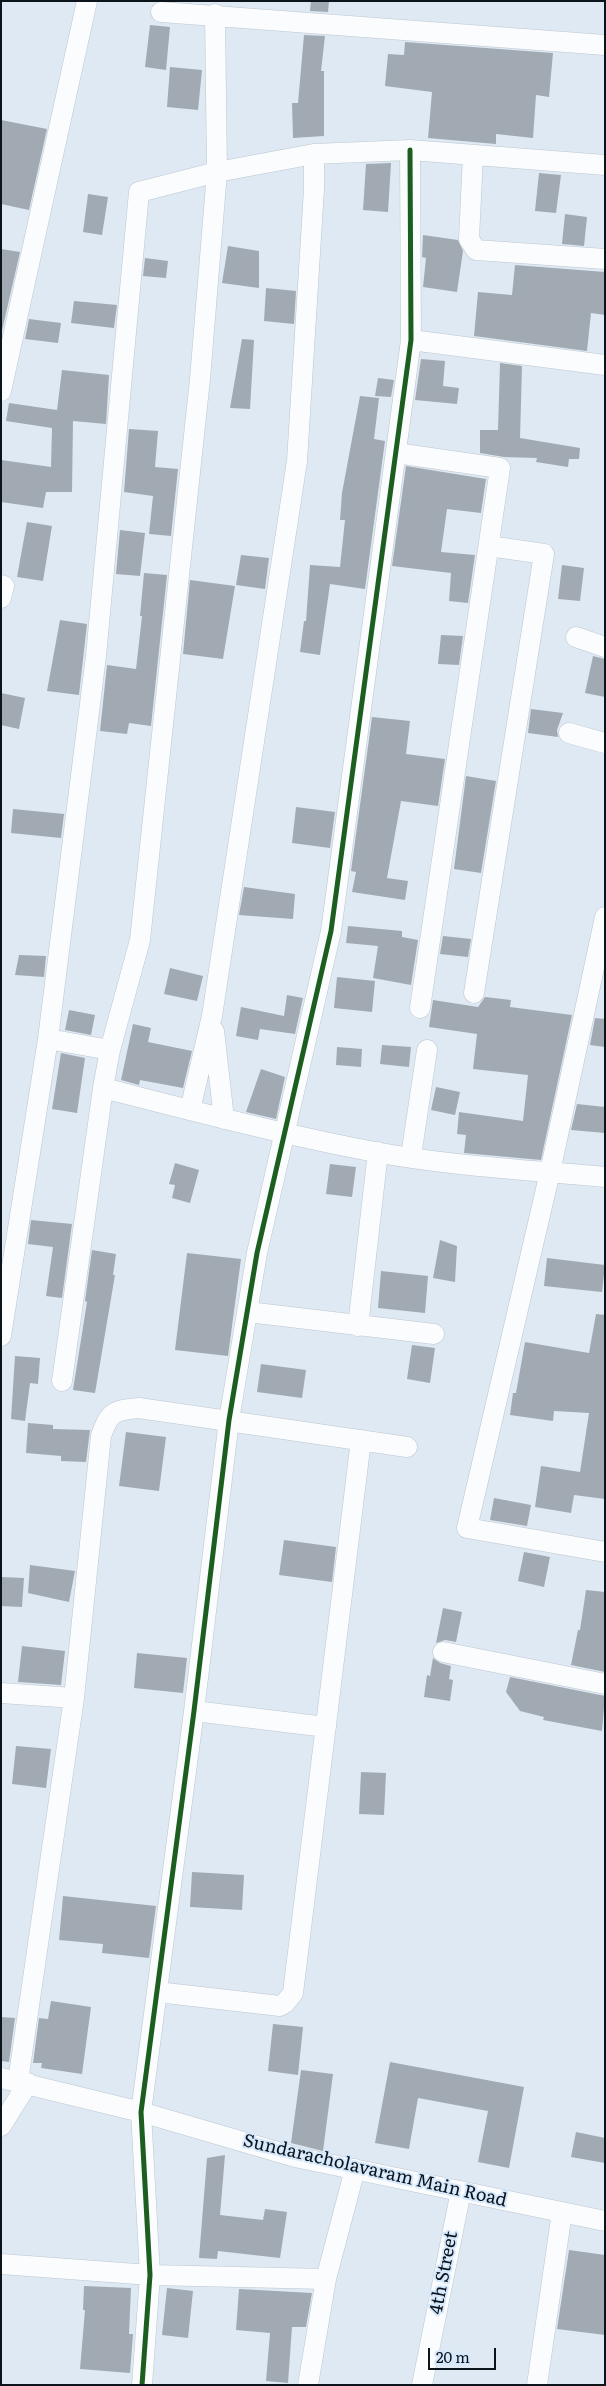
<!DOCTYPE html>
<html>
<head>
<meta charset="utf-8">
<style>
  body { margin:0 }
  #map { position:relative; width:606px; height:2386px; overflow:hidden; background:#dee9f4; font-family:Literata,serif }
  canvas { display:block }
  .frame { position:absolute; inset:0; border:2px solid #0b131b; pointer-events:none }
  .scale { position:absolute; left:428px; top:2348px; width:68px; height:22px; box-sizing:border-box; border:2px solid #0b131b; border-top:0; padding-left:6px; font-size:15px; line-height:18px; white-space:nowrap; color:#0b131b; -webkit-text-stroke:4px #d6e8fc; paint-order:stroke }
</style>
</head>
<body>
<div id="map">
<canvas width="606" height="2386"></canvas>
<div class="frame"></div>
<div class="scale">20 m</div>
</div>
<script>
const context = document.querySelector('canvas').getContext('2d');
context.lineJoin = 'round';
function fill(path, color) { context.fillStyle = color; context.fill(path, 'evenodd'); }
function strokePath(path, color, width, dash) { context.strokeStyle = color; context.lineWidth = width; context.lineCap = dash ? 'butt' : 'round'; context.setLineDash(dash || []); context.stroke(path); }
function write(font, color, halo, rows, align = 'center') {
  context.font = font + ' Literata,serif'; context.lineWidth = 4; context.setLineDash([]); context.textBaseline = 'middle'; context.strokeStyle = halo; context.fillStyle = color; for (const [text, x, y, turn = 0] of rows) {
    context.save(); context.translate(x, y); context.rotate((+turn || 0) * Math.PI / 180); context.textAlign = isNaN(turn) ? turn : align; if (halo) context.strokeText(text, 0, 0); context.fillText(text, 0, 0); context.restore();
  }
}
fill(new Path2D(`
  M311,1H329L328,12L310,11Z
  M150,25L170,27L166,70L145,67Z
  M304,35L325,36L321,71H324V136L293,138L292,103H298Z
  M405,42L553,53L549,97L536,95L533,138L496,134V144L428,138L432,92L385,86L388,54L404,55Z
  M170,67L202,70L198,110L167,107Z
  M1,120L47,129L29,210L1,204Z
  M391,163L388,212L363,210L366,164Z
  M539,173L561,175L556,213L535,211Z
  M88,194L108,197L102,235L83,232Z
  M565,214L587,217L584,246L562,244Z
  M423,235L458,240L463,251L457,292L423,287L426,258L422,257Z
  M228,246L259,251V288L222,283Z
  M1,249L20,252L1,335Z
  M145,258L168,261L166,278L143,276Z
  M515,265L605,272V315L591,313L587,351L474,336L478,292L512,295Z
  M266,288L296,291L294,324L264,321Z
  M74,301L117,305L114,328L71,323Z
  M29,319L61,323L58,343L25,339Z
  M242,339L254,340L250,409L230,408Z
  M421,359L445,361L443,386L459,388L457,404L415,400Z
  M500,363L522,366L520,438L580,448L579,459H569L568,467L536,462L537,458L504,457L480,453V430H498Z
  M62,370L109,375L106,424L73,421L72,492H46L43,508L1,502V460L51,467L52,428L6,421L9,403L57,410Z
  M378,378L394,380L391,397L375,396Z
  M360,396L379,398L374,439L385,441L365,589L330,584L320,655L300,652L304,621H306L310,565L340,567L345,520H340L342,493Z
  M129,429L158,431L155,467L178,469L171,536L149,534L153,496L124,492Z
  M406,466L486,479L481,513L447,509L441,552L475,555L468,603L449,601L451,573L392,566Z
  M27,522L52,526L43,581L17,577Z
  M120,530L145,533L140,576L116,574Z
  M241,555L269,558L265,589L236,585Z
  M562,565L584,568L580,601L558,599Z
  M144,573L167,575L151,726L129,723L127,734L100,731L107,665L136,669L142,616H140Z
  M190,580L235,586L223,659L183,654Z
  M60,620L87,624L79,695L47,691Z
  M441,635L463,636L459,665L438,664Z
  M593,656L605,659V697L585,693Z
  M1,693L25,698L19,729L1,725Z
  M531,709L563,713L557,730L558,737L528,733Z
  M372,717L410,721L406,754L445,759L438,806L401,801L387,878L408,881L405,900L352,892L356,872L351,871Z
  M466,776L496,781L481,873L454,869Z
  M296,807L335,812L330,848L292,843Z
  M13,809L64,814L61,838L11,833Z
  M244,887L295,894L293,919L239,915Z
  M348,926L402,931V937L418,940L411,985L373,978L378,946L346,943Z
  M443,936L471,939L468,957L440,954Z
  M19,955L46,956L44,977L15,975Z
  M170,968L203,976L197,1001L164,994Z
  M337,977L375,981L372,1012L334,1008Z
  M287,995L303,998L295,1034L260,1029L258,1040L236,1036L241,1007L284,1016Z
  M485,997L511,1000L510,1007L572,1015L541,1160L464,1153L466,1135L457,1134L459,1112L523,1121L528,1075L473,1069L477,1034L429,1027L433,1000L478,1007Z
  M69,1010L95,1015L91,1035L65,1030Z
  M595,1018L605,1019V1047L590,1045Z
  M133,1024L151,1028L148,1042L192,1051L183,1088L140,1080L139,1085L121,1080Z
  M382,1045L411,1047L409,1067L380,1064Z
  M337,1047L362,1049L361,1067L336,1065Z
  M61,1053L85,1058L77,1113L52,1109Z
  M261,1069L285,1077L276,1119L246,1112Z
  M436,1087L460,1092L455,1115L431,1110Z
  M577,1104L605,1107V1133L571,1130Z
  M175,1163L199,1170L190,1203L172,1198L175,1185L169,1184Z
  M330,1164L356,1167L352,1197L326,1194Z
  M31,1220L72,1224L62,1298L46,1296L53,1247L28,1244Z
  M440,1240L457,1246L455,1282L433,1278Z
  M92,1250L116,1254L113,1275H115L95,1393L73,1390L87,1302L85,1301Z
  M187,1253L241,1259L228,1356L175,1350Z
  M547,1258L605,1265L602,1292L544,1286Z
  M381,1271L428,1276L425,1313L378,1308Z
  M596,1314L605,1315V1499L574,1495L571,1513L535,1507L541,1466L580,1472L589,1413L554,1411L553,1421L510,1415L513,1393H516L525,1342L589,1353Z
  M412,1345L435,1348L430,1383L407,1379Z
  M15,1356L40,1358L38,1384L30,1383L25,1421L11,1419Z
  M261,1364L306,1370L302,1398L257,1392Z
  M28,1423L53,1425V1429L90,1430L86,1462L61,1461V1456L26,1453Z
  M126,1432L166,1437L159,1491L119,1486Z
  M494,1498L531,1505L527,1526L490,1520Z
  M284,1540L336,1547L332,1582L279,1575Z
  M524,1552L550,1557L544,1587L518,1581Z
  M30,1565L75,1571L69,1602L28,1593Z
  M1,1577L24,1578L22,1607L1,1606Z
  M586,1590L605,1592V1672L571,1665L578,1630H580Z
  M443,1608L462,1612L456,1642L445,1640L436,1643Z
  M22,1646L65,1651L61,1685L18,1682Z
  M137,1653L187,1658L183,1693L134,1688Z
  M433,1658L440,1663L451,1666L449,1679L453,1680L450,1701L424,1697L427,1675L430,1676Z
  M510,1677L605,1696L602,1731L543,1720L544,1717L520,1711L506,1692Z
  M16,1746L51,1749L46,1788L12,1784Z
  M361,1772L386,1773L384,1815L359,1814Z
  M192,1872L244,1875L242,1910L190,1907Z
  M63,1896L156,1906L149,1958L102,1953L103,1944L59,1940Z
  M51,2001L91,2007L82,2074L41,2068L42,2063H33L39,2018L48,2019Z
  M1,2017L15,2018L9,2062L1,2061Z
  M273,2024L303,2027L298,2075L268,2071Z
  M390,2062L524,2087L509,2168L478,2162L488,2111L418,2098L409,2149L375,2143Z
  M301,2070L333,2074L323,2151L291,2143Z
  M576,2132L605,2138V2163L571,2157Z
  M225,2155L220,2215L263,2220L265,2209L287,2212L280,2258L218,2251L217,2259L199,2258L207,2158Z
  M569,2250L605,2255V2335L557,2329Z
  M84,2286L131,2288L129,2334H133L130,2373L80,2369L85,2310H83Z
  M167,2288L193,2291L188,2338L162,2335Z
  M239,2289L312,2293L306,2327H292L288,2383L266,2381L270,2333L236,2330Z`), '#a1aab3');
const street = new Path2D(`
  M161,12L605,45
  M473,155L469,239L476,250L605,259
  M411,340L605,365
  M1,391L87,1
  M396,453L500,468L420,1008
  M1,585L4,586L1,598
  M576,637L605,647
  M569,733L605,743
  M605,917L550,1172L467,1528L605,1552
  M474,993L544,554L489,546
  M214,1031L224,1119
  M48,1039L110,1050L103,1088L62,1381
  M110,1050L140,940L200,379L217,172L215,14
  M103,1088C193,1111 284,1135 375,1152C450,1166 529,1170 605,1177
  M190,1110L212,1016L297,461L314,189V154
  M411,1156L427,1050
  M248,1312L434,1334
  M358,1326L378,1152
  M1,1336L48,1039L96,656L139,192L217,172L314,154L410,150L605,165
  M443,1652L605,1684
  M1,1693L74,1698
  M194,1711L326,1727
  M157,1992L280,2006L285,2003L293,1993L361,1440
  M1,2078L141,2112L295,2157L605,2221
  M18,2081L74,1698L101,1436C109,1412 114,1410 139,1408L407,1447
  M1,2126L28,2083
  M1,2264L150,2275L326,2279L355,2169
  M142,2385L150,2275L141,2112L194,1711L229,1420L257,1253L331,931L411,340L410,150
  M308,2385L326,2279
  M422,2385L461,2191
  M537,2385L562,2212`);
strokePath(street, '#bdc6cf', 21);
strokePath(street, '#fafcfd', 20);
strokePath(new Path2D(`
  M142,2385L150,2275L141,2112L194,1711L229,1420L257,1253L331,931L411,340L410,150`), '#1b5e20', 5);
write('18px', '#0b131b', '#d6e8fc', [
  ["Sundaracholavaram Main Road",375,2171,13],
  ["4th Street",444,2273,-79]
]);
</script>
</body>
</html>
